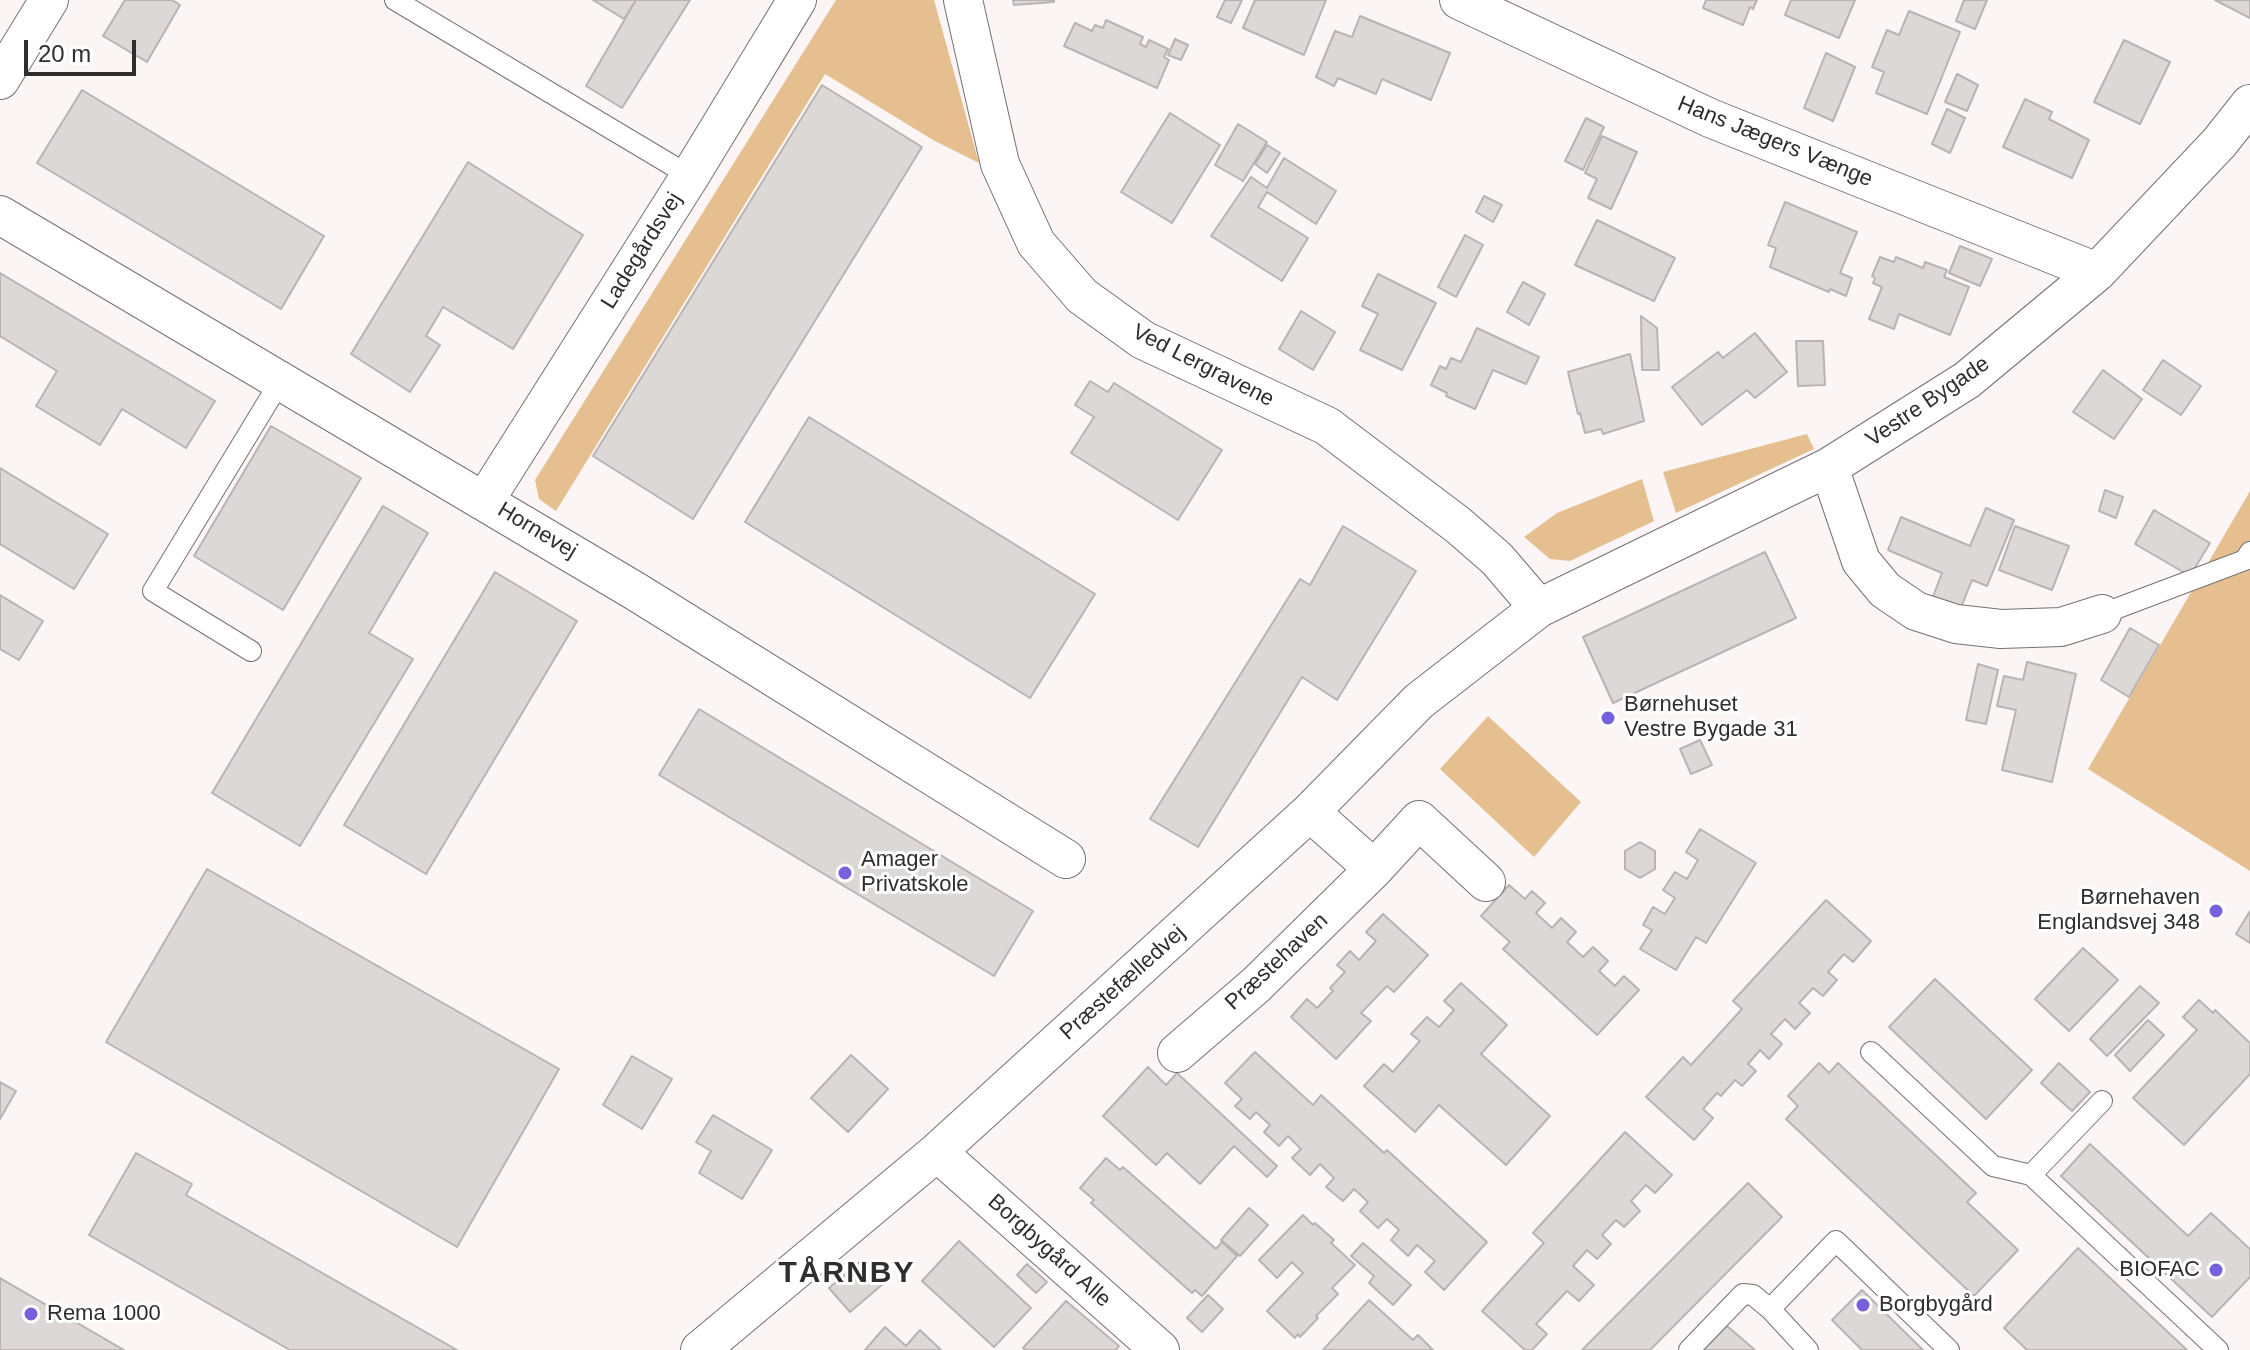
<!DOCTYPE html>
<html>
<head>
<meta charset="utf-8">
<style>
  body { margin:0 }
  #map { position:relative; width:2250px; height:1350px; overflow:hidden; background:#fbf6f5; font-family:Helvetica,sans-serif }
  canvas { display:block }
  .scale { position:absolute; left:24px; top:40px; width:112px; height:36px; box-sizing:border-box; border:4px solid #2f2d2d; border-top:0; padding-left:10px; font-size:24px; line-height:28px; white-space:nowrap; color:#2f2d2d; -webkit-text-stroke:6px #fff; paint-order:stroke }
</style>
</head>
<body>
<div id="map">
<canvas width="2250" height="1350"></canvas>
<div class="scale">20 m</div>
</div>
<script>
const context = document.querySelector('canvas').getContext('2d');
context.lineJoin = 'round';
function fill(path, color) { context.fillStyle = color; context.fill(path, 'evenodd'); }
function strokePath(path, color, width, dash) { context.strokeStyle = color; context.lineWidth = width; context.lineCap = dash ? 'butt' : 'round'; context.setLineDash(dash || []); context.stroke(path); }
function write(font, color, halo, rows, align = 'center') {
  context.font = font + ' Helvetica,sans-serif'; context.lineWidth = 6; context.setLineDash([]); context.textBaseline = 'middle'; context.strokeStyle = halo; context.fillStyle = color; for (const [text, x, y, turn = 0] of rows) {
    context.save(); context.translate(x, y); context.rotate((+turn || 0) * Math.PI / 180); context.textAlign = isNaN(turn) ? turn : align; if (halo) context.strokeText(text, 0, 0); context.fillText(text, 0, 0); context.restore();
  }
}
fill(new Path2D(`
  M836,0H934L979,163L933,140L825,74L556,511L539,499L535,480Z
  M1807,434L1814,449L1676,513L1663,472Z
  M1642,479L1654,521L1570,561L1550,559L1524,537L1557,513Z
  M2250,491V871L2088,769Z
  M1488,716L1581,802L1534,857L1440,769Z`), '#e5bf8f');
const building = new Path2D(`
  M125,0H172L180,5L147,62L103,36Z
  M593,0H636L624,19Z
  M636,0H690L622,108L586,86Z
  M1013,0H1054V2L1014,5Z
  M1225,0H1242L1231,23L1217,17Z
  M1255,0H1326L1304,55L1243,28Z
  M1706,0H1757L1753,9L1750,7L1743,25L1703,8Z
  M1791,0H1855L1839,38L1785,15Z
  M1964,0H1987L1975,29L1956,21Z
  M2215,0H2250V18Z
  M1909,11L1960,32L1927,114L1876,93L1884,72L1872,67L1887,30L1899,35Z
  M1360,16L1450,53L1431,100L1382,79L1376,94L1338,78L1334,86L1316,77L1335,31L1352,37Z
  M1106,20L1143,37L1140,44L1146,47L1149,40L1168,49L1164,57L1169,60L1157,88L1064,46L1075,23L1092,31L1095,25L1103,28Z
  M1175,39L1188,45L1181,60L1168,55Z
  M2124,40L2170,62L2140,124L2094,102Z
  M1826,53L1855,67L1833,121L1804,108Z
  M1957,74L1978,85L1967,111L1945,102Z
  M822,85L922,147L693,519L593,456Z
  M82,90L324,236L281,309L37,163Z
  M2025,99L2052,112L2049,119L2089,140L2072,178L2003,147Z
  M1947,109L1965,118L1950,153L1932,144Z
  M1170,113L1220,145L1172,223L1121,192Z
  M1586,118L1604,127L1583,170L1565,161Z
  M1238,124L1267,142L1243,181L1215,165Z
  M1602,136L1637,152L1611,209L1588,198L1597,179L1585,173Z
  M1267,145L1280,153L1267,173L1255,164Z
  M1284,158L1336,191L1316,224L1267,192L1258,207L1308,238L1282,281L1211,236L1251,177L1267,188Z
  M468,162L583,235L513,349L443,307L426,336L440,345L410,392L351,354Z
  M1484,196L1502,205L1493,222L1476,212Z
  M1785,202L1857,232L1840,273L1852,278L1846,296L1830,289L1829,292L1770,267L1776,248L1768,245Z
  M1597,220L1675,258L1654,301L1575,265Z
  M1465,235L1483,245L1456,297L1438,287Z
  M1960,246L1992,259L1980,286L1949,273Z
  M1880,257L1894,262L1896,257L1923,268L1925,262L1947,270L1944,277L1969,287L1950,335L1899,314L1894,329L1869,319L1882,287L1873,283L1875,278L1872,276Z
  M0,273L215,401L186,448L122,409L100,445L36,406L57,371L0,336Z
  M1378,274L1436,303L1402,370L1360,350L1378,314L1362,306Z
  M1523,282L1545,294L1529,325L1507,312Z
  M1301,311L1335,332L1313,370L1279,349Z
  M1641,316L1657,328L1659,370H1642Z
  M1477,328L1539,357L1526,384L1493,370L1475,409L1446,396L1447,393L1431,385L1440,366L1446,369L1451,358L1461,362Z
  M1755,333L1787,372L1755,398L1747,390L1702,425L1672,387L1718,352L1723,358Z
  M1796,341H1823L1825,385L1798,386Z
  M1630,354L1644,421L1603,434L1601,429L1585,433L1580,413L1578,414L1568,372Z
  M2163,360L2201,386L2181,415L2143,390Z
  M2103,370L2142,399L2114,439L2073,412Z
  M1090,381L1108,392L1114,383L1222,450L1178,520L1071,453L1094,417L1075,405Z
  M809,417L1095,594L1030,698L745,522Z
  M271,426L361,478L283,610L194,556Z
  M0,468L108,534L74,589L0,544Z
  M2105,490L2123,497L2116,518L2099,511Z
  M383,506L428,533L369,633L413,659L300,846L212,793Z
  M1986,508L2014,520L1987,586L1972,580L1960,610L1932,599L1942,573L1888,550L1901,517L1970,546Z
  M2154,510L2210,543L2190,576L2135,544Z
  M1343,526L1416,571L1337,700L1302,677L1198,847L1150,819L1300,579L1310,585Z
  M2015,526L2069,546L2052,590L1999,570Z
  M1765,552L1796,618L1613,703L1583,637Z
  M495,572L577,621L426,874L344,825Z
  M0,595L43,621L19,660L0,649Z
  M2130,628L2159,645L2129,697L2101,680Z
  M2027,662L2076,674L2052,782L2002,770L2016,710L1997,706L2004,676L2023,680Z
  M1978,664L1998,670L1986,724L1966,720Z
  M699,709L1033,911L994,976L659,775Z
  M1700,740L1712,765L1691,774L1680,749Z
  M1700,829L1756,863L1706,943L1696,937L1676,970L1640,949L1652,930L1643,925L1653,907L1665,914L1675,898L1663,890L1675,872L1687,879L1698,860L1686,852Z
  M1640,842L1655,851V869L1640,878L1625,869V851Z
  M207,869L559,1069L457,1247L106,1042Z
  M1509,885L1525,899L1532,891L1545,903L1536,913L1552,928L1561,918L1576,932L1567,942L1583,957L1593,947L1608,961L1599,971L1615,986L1624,976L1639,990L1597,1035L1503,949L1510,942L1481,916Z
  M1826,900L1871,941L1853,962L1844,954L1828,972L1837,980L1823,996L1813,988L1799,1003L1810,1013L1795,1029L1785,1019L1771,1034L1782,1044L1769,1059L1760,1050L1748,1064L1756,1071L1742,1086L1735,1080L1721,1096L1717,1093L1703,1109L1713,1118L1694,1140L1646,1097L1683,1057L1691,1065L1742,1009L1733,1001Z
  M2250,911V943L2236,934Z
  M1383,914L1428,955L1394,992L1387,986L1361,1013L1371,1021L1336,1059L1291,1017L1307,999L1317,1008L1333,991L1330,988L1345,972L1337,965L1350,951L1359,960L1376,941L1366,932Z
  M2083,948L2118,980L2069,1031L2035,999Z
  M1935,979L2032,1070L1986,1119L1889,1027Z
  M1461,983L1507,1025L1481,1054L1550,1116L1506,1165L1439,1105L1415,1132L1364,1086L1384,1064L1393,1072L1420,1041L1411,1034L1427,1017L1439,1027L1454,1010L1444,1001Z
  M2140,986L2159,1003L2107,1056L2090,1039Z
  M2199,1000L2213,1013L2215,1010L2250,1043V1074L2184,1145L2133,1098L2197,1030L2183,1017Z
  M2148,1020L2164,1035L2130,1071L2115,1055Z
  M1255,1052L1313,1105L1321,1095L1384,1153L1387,1150L1487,1242L1444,1290L1425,1272L1435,1261L1417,1245L1408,1256L1391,1240L1399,1230L1387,1219L1378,1228L1360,1211L1368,1202L1354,1189L1343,1201L1326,1187L1334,1178L1320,1164L1310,1175L1292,1158L1301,1149L1288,1136L1279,1146L1264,1132L1270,1125L1256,1112L1250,1119L1235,1106L1242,1099L1225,1083Z
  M851,1055L888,1089L848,1132L811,1098Z
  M632,1056L672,1079L642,1129L603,1105Z
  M1819,1063L1829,1073L1838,1063L1976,1193L1967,1202L2018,1250L1974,1296L1786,1119L1798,1106L1788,1096Z
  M2059,1063L2090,1092L2072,1111L2041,1083Z
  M1148,1067L1166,1085L1177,1073L1277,1166L1267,1177L1234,1146L1200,1184L1167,1153L1156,1165L1103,1116Z
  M0,1082L16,1091L0,1119Z
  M713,1115L772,1150L742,1199L699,1173L711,1151L696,1142Z
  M1625,1132L1672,1175L1655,1193L1646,1185L1631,1201L1640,1211L1624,1227L1616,1220L1602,1235L1611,1244L1597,1259L1587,1250L1573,1266L1594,1285L1579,1301L1567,1291L1536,1324L1547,1334L1532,1350H1525L1482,1311L1544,1243L1533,1233Z
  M2090,1144L2188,1236L2211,1213L2250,1249V1277L2212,1317L2061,1176Z
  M136,1153L192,1184L186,1195L457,1350H290L89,1235Z
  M1106,1158L1120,1170L1123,1167L1216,1249L1222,1242L1237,1256L1202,1296L1195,1290L1192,1293L1091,1203L1094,1200L1080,1188Z
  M1748,1183L1782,1217L1650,1350H1582Z
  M1249,1208L1268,1225L1240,1256L1221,1240Z
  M1303,1215L1313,1225L1315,1223L1334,1240L1331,1243L1355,1265L1332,1288L1338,1294L1316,1316L1318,1318L1300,1337L1298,1334L1295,1338L1267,1311L1303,1273L1292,1262L1277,1278L1259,1260Z
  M959,1241L1031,1308L994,1347L922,1281Z
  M1363,1243L1411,1285L1393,1305L1369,1283L1374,1276L1351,1256Z
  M2078,1248L2187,1350H2027L2004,1328Z
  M862,1260L883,1284L850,1312L829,1288Z
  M1027,1264L1047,1282L1036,1293L1017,1275Z
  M0,1278L124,1350H0Z
  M1862,1290L1923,1350H1862L1832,1320Z
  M1208,1295L1223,1309L1202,1332L1187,1318Z
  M1369,1300L1413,1340L1418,1335L1433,1350H1323Z
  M1066,1301L1119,1346L1116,1350H1026L1023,1348Z
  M1727,1326L1755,1350H1703Z
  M885,1327L906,1346L920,1330L941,1350H865Z`);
fill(building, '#ddd8d8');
strokePath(building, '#b9b3b4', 2);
const service = new Path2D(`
  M395,0L690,176
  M2102,614L2245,560L2250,552
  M251,651L153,591L281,380
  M1871,1052L1993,1166L2031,1175
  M2102,1101L2031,1175L2218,1350
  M1770,1309L1808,1350
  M1689,1350L1743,1294L1753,1295L1770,1309L1836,1241L1949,1350`);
const minor = new Path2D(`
  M963,0L1000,164L1036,243L1082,296L1143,340L1327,426L1458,525L1497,559L1539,608
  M1459,0L1710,118L2097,272
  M0,80L49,0
  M0,215L635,591L1066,859
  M1829,467L1861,561L1885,590L1916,611L1956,624L2001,629L2061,627L2102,614
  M485,500L690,176L797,0
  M1310,812L1374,869
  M1177,1053L1256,985L1374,869L1419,820L1486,882
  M937,1152L1160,1350
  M700,1350L937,1152L1310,812L1419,701L1539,608L1829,467L1967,380L2097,272L2219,143L2250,104`);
strokePath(service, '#767170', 22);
strokePath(minor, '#767170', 40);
strokePath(service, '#fff', 20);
strokePath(minor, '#fff', 38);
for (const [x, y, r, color] of [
  [1608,718,8,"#7660db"],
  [845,873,8,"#7660db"],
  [2216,911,8,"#7660db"],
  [2216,1270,8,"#7660db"],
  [1863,1305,8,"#7660db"],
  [31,1314,8,"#7660db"]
]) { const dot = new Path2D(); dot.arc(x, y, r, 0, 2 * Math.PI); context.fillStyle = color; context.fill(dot); strokePath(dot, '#fff', 3); }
write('22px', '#2f2d2d', '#fff', [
  ["Hans Jægers Vænge",1775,142,22],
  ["Ladegårdsvej",642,251,-58],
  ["Ved Lergravene",1203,366,27],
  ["Vestre Bygade",1928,402,-34],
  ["Hornevej",537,531,31],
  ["Præstehaven",1277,962,-43],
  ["Præstefælledvej",1123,983,-42],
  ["Borgbygård Alle",1049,1251,42]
]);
write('22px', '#2f2d2d', '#fff', [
  ["Børnehuset",1624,705],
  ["Vestre Bygade 31",1624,730],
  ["Amager",861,860],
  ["Privatskole",861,885],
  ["Børnehaven",2200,898,"right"],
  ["Englandsvej 348",2200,923,"right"],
  ["BIOFAC",2200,1270,"right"],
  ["Borgbygård",1879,1305],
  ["Rema 1000",47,1314]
], 'left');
context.letterSpacing = '2px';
write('bold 30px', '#2f2d2d', '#fff', [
  ["TÅRNBY",847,1274]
]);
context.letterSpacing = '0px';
</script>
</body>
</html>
